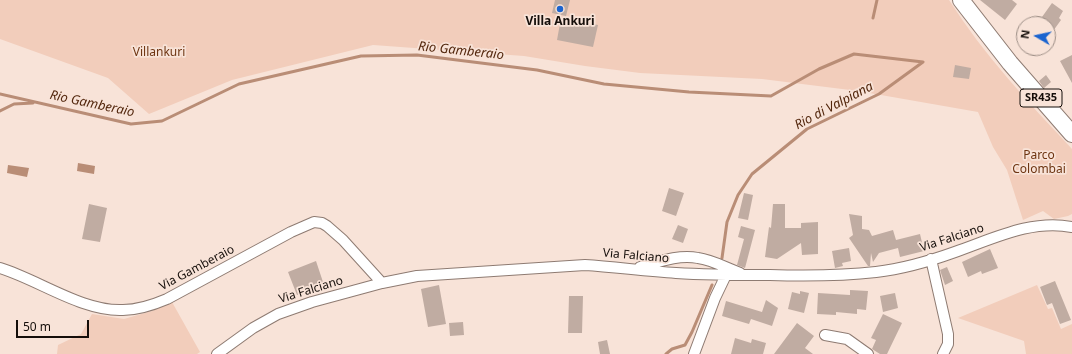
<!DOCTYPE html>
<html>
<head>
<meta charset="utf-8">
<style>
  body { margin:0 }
  #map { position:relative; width:1072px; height:354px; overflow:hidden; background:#f8e3d8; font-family:"Noto Sans",sans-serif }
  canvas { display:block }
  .north { position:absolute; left:1016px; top:16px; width:40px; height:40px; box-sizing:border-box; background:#f8e3d8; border:1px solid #9d8e86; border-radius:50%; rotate:279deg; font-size:11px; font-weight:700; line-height:16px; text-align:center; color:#150e0a }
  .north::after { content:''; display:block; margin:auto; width:14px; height:18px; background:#1b64cf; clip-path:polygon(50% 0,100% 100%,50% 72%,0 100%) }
  .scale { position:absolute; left:16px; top:320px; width:73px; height:18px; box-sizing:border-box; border:2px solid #150e0a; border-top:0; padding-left:5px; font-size:12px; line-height:14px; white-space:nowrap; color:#150e0a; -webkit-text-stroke:3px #f8e3d8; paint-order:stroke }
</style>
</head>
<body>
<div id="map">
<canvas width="1072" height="354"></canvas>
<div class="north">N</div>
<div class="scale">50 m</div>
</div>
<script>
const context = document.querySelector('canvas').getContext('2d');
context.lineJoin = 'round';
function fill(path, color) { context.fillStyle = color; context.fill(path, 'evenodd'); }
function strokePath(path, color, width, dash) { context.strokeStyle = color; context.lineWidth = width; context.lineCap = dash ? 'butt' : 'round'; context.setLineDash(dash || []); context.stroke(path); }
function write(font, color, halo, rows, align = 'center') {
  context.font = font + ' "Noto Sans",sans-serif'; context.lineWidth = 3.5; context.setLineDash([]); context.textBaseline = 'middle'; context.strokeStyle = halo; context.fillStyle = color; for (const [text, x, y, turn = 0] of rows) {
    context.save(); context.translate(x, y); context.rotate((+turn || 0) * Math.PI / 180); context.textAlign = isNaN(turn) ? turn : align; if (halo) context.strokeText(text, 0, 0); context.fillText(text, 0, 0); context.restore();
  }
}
fill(new Path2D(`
  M0,0H949C984,55 1028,102 1072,149V214L1068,216L1054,219L1043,211L1023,220L1007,170L993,147L978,112L858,91L762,79L640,73L585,66L524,56L373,45L232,80L149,114L108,78L0,39Z
  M1037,285L1048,309L1052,308L1061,329L1072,324V354H1026L1024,341L958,318Z
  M172,302L200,352L197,354H57L58,345L81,334L92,314L124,319L152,311Z`), '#f2cdbb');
fill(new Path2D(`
  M78,163L95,166L94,174L77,171Z
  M8,165L29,168L27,177L7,173Z`), '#b98d76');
strokePath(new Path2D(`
  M873,18L877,0
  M0,94L131,124L162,121L239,84L361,56L417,55L537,70L604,84L689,92L771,96L819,69L854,54L923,62
  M0,111L14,104L33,103
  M722,258L727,222L738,195L752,174L807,129L879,94L923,62
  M666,354L672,349L685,345L692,332L712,285`), '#b98d76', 3);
fill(new Path2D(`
  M555,0H570L566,16L552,13Z
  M980,0H1012L1017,4L1005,20Z
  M1052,3L1063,11L1059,18L1061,20L1048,38V24H1037Z
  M561,18L598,25L593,47L557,40Z
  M1072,55V83L1060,61Z
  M955,65L971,68L969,79L953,77Z
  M1046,75L1051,82L1044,88L1039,81Z
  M669,188L684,193L676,216L662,211Z
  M744,193L753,195L748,220L738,218Z
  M89,204L107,208L100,242L82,239Z
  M773,204H785V228H801V223L818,222V254L802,255L801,243L777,259L765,257L769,227L771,228Z
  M849,214L862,216V229L869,230L872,236L893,230L896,240L920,234L924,251L900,257L898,248L879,253L873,262L871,253L870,266H868L849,238L853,235Z
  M678,225L688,229L683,243L672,239Z
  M741,226L755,230L745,268L737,265L744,239L738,237Z
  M849,248L851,261L842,263L843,266L835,268L832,251Z
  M990,249L998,268L982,274L981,271L968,277L962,262Z
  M316,261L323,282L307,288L308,291L297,295L288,272Z
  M947,267L953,281L945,285L940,270Z
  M1055,281L1071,320L1060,324L1052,303L1047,305L1040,287Z
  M439,285L446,324L428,327L421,289Z
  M850,290L868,291L866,310L857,309V314L836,312V315L817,314L818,293L850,295Z
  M800,291L809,293L804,313L788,309L792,292L800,294Z
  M895,293L898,308L883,312L880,296Z
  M569,296H583L582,333H568Z
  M766,300L778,308L772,326L751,319L749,324L722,316L726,301L762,312Z
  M883,314L902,323L887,354H880L872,349L876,340L871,338Z
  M463,322L464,335L450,336L449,323Z
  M797,323L814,336L805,348L813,354H774Z
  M735,338L751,343L752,339L766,343L763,354H731Z
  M607,340L610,354H600L598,342Z`), '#c0aca2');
const street = new Path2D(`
  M931,259L948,334V344L943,354
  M640,267C658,262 679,254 698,258C713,260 726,268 740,273
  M0,268C39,280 83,312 123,310C139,310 153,305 167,299L291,232L314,222L322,223L327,226L343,240L382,283
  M825,335L847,339L868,354
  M217,354L253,328L278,314L312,302L382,283L417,276L585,265C615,267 645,271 676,273C707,275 738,275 770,275C805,276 841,276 876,272C902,269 930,261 955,252C993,239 1031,219 1072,227
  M694,354L715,298L726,275`);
const primary = new Path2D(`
  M961,0L1010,63L1072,134`);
strokePath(street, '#8e7b72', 12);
strokePath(primary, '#8e7b72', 18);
strokePath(street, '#fff', 10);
strokePath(primary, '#fff', 16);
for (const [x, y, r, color] of [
  [560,9,4,"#1b64cf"]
]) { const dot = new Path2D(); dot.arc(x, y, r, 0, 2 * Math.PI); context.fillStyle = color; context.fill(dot); strokePath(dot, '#f8e3d8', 1.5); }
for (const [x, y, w] of [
  [1041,98,42]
]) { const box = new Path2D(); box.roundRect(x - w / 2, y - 9, w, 18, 3); context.fillStyle = '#f8e3d8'; context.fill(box); strokePath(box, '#150e0a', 1); }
write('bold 11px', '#150e0a', null, [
  ["SR435",1041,98]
]);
write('bold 12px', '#150e0a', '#f8e3d8', [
  ["Villa Ankuri",560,22]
]);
write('12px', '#6e3512', '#f8e3d8', [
  ["Villankuri",159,53],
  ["Parco",1039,156],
  ["Colombai",1039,170]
]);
write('12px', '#150e0a', '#f8e3d8', [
  ["Via Falciano",952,238,-18],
  ["Via Falciano",636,256,5],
  ["Via Gamberaio",197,268,-28],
  ["Via Falciano",311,290,-17]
]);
write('italic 13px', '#53270d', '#f8e3d8', [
  ["Rio Gamberaio",461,51,6],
  ["Rio Gamberaio",92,104,12],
  ["Rio di Valpiana",834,106,-28]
]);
</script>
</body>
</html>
